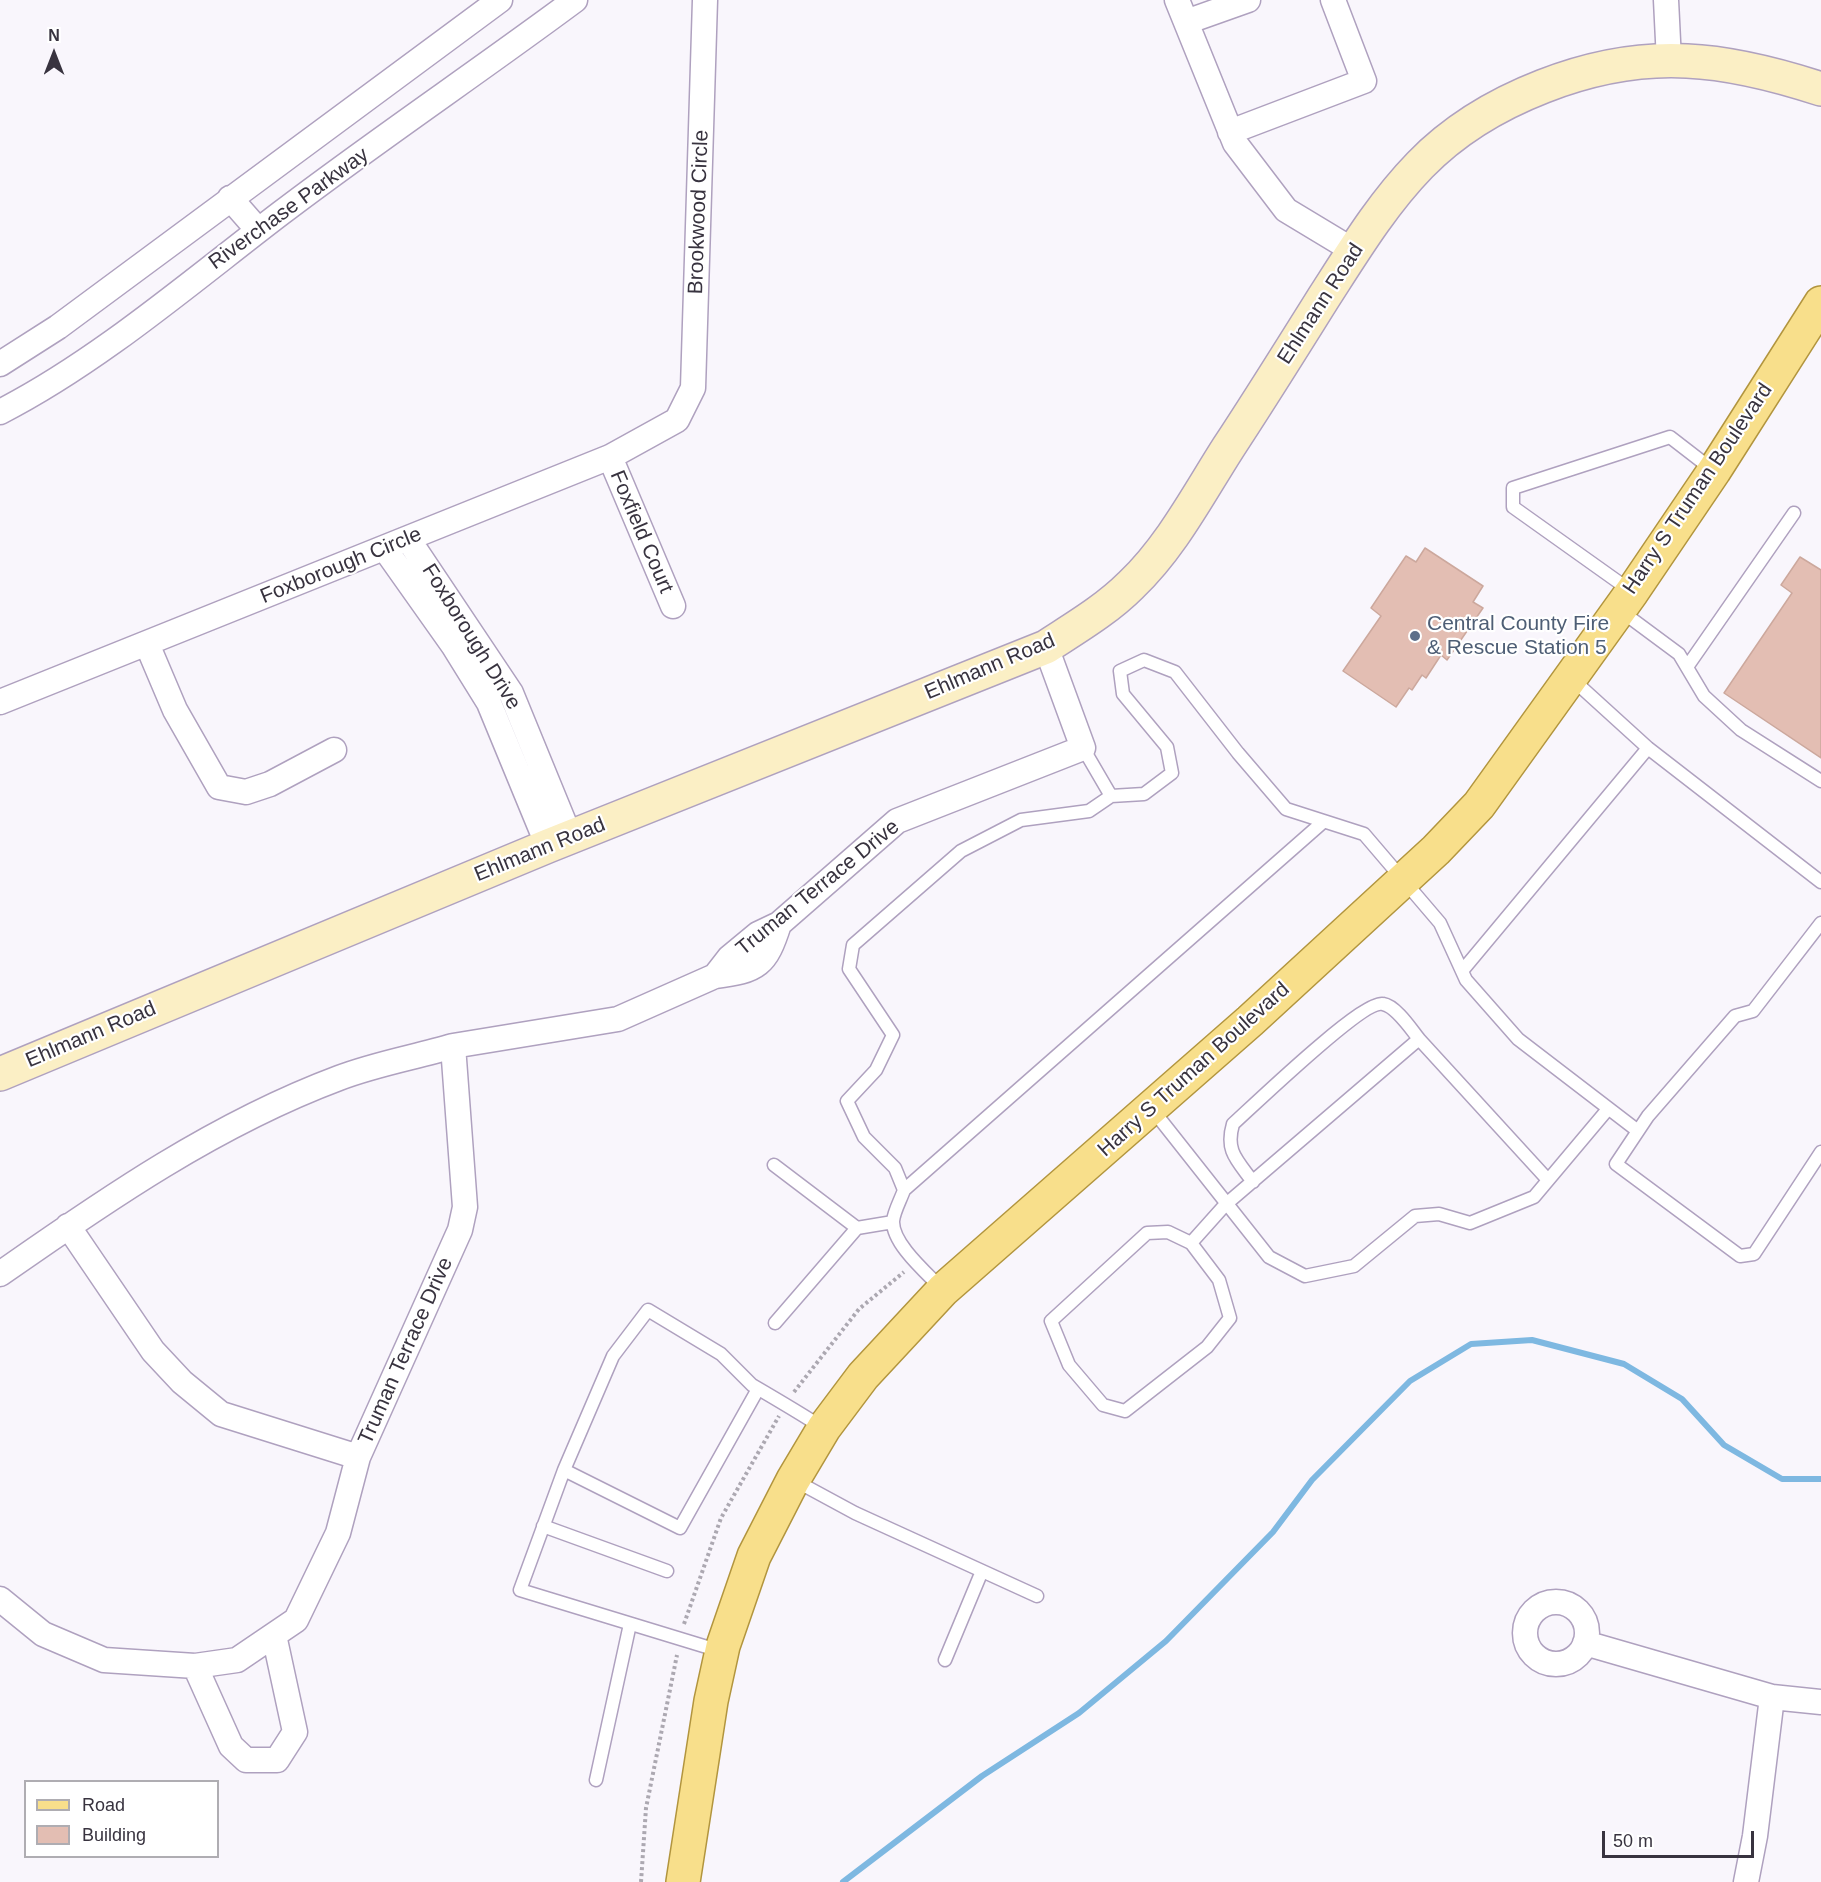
<!DOCTYPE html>
<html>
<head>
<meta charset="utf-8">
<style>
  body { margin:0 }
  #map { position:relative; width:1821px; height:1882px; overflow:hidden; background:#f9f6fc; font-family:Arial,sans-serif }
  canvas { display:block }
  .legend { position:absolute; left:24px; top:1780px; width:195px; height:78px; box-sizing:border-box; background:#fff; border:2px solid #afadb2; margin:0; padding:8px 10px; list-style:none; font-size:18px; color:#38333f }
  .legend li { display:flex; align-items:center; gap:12px; height:30px }
  .legend b { width:30px; border:2px solid #afadb2 }
  .north { position:absolute; left:24px; top:24px; width:60px; height:60px; -webkit-text-stroke:4px #fff; paint-order:stroke; rotate:0deg; font-size:16px; font-weight:700; line-height:24px; text-align:center; color:#38333f }
  .north::after { content:''; display:block; margin:auto; width:21px; height:27px; background:#38333f; clip-path:polygon(50% 0,100% 100%,50% 72%,0 100%) }
  .scale { position:absolute; left:1602px; top:1831px; width:152px; height:27px; box-sizing:border-box; border:3px solid #38333f; border-top:0; padding-left:8px; font-size:18px; line-height:21px; white-space:nowrap; color:#38333f; -webkit-text-stroke:4px #fff; paint-order:stroke }
</style>
</head>
<body>
<div id="map">
<canvas width="1821" height="1882"></canvas>
<ul class="legend">
<li><b style="height:8px;background:#f8df8b"></b>Road</li>
<li><b style="height:16px;background:#e3beb3"></b>Building</li>
</ul>
<div class="north">N</div>
<div class="scale">50 m</div>
</div>
<script>
const context = document.querySelector('canvas').getContext('2d');
context.lineJoin = 'round';
function strokePath(path, color, width, dash) { context.strokeStyle = color; context.lineWidth = width; context.lineCap = dash ? 'butt' : 'round'; context.setLineDash(dash || []); context.stroke(path); }
function fill(path, color) { context.fillStyle = color; context.fill(path, 'evenodd'); }
function write(font, color, halo, rows, align = 'center') {
  context.font = font + ' Arial,sans-serif'; context.lineWidth = 4.5; context.setLineDash([]); context.textBaseline = 'middle'; context.strokeStyle = halo; context.fillStyle = color; for (const [text, x, y, turn = 0] of rows) {
    context.save(); context.translate(x, y); context.rotate((+turn || 0) * Math.PI / 180); context.textAlign = isNaN(turn) ? turn : align; if (halo) context.strokeText(text, 0, 0); context.fillText(text, 0, 0); context.restore();
  }
}
strokePath(new Path2D(`
  M843,1882L982,1776L1079,1713L1166,1641L1273,1532L1312,1480L1410,1381L1471,1344L1532,1340L1624,1364L1682,1399L1724,1445L1782,1479H1821`), '#7eb8e1', 6);
const building = new Path2D(`
  M1425,548L1483,586L1473,602L1483,608L1447,660L1441,655L1426,678L1422,675L1412,690L1409,688L1396,707L1343,671L1381,616L1371,608L1406,556L1416,562Z
  M1800,557L1821,570V758L1724,693L1792,593L1781,585Z`);
fill(building, '#e3beb3');
strokePath(building, '#cca89d', 1.5);
const lane = new Path2D(`
  M1631,591L1513,507V488L1670,437L1714,471
  M1621,611L1679,654L1704,696L1741,730L1821,781
  M1687,667L1794,513
  M1571,678L1648,748L1821,882
  M1083,748L1111,796
  M1821,923L1753,1011L1735,1016L1648,1116L1616,1164L1740,1256L1754,1254L1821,1152
  M1462,971L1648,748
  M1152,1109L1269,1257L1305,1276L1354,1266L1415,1216L1439,1214L1470,1223L1534,1197L1608,1109
  M774,1165L857,1228
  M1253,1182C1237,1160 1225,1151 1233,1124C1254,1105 1364,999 1383,1004C1396,1006 1411,1029 1419,1039
  M904,1190L1323,822
  M1191,1243L1219,1280L1230,1318L1207,1347L1125,1411L1103,1405L1069,1365L1051,1321L1147,1233L1168,1232L1191,1243L1225,1205L1419,1039L1548,1180
  M942,1289C928,1274 892,1244 893,1221C894,1211 901,1199 904,1190L895,1168L864,1137L847,1101L876,1070L893,1035L849,969L853,945L961,851L1021,820L1089,811L1111,796L1144,794L1172,773L1167,747L1123,694L1120,671L1144,660L1175,672L1238,753L1286,809L1364,834L1440,923L1466,980L1518,1039L1638,1131
  M775,1323L857,1228L893,1222
  M758,1389L680,1528L564,1470L613,1356L648,1310L721,1354L752,1385C776,1399 800,1413 823,1428
  M564,1470L520,1590L720,1651
  M794,1480L855,1513L1037,1596
  M543,1526L667,1571
  M945,1660L982,1571
  M596,1780L630,1624`);
const street = new Path2D(`
  M1177,0L1235,143L1286,210L1354,251
  M1666,0L1669,61
  M1186,22L1248,0
  M1230,132L1364,81L1333,0
  M230,198L258,230
  M0,364L58,327L500,0
  M0,412C98,362 193,280 281,213C377,140 478,72 575,0
  M610,457L673,606
  M408,539L511,693L570,837
  M385,549L453,645L489,703L548,846
  M147,644L175,710L219,787L246,792L270,784L334,750
  M0,702L610,457L677,420L693,388L705,0
  M715,976C758,971 766,965 779,924
  M453,1046L618,1019L715,976L729,958L758,934L779,924L897,821L1083,748L1046,647
  M68,1226L153,1351L182,1382L221,1414L358,1457
  M0,1274C107,1199 216,1124 339,1078C375,1064 416,1057 453,1046L465,1207L460,1230L358,1457L338,1533L296,1620L237,1660L195,1666L104,1660L43,1634L0,1599
  M1525 1633a31 31 0 1 1 62 0a31 31 0 1 1-62 0Z
  M1585,1643L1772,1697L1821,1702
  M195,1666L231,1746L246,1760H277L295,1732L274,1635
  M1746,1882L1755,1836L1772,1697`);
const secondary = new Path2D(`
  M0,1074L548,846L1046,647C1075,628 1106,610 1131,585C1171,547 1198,495 1228,448C1261,398 1292,348 1324,297C1353,252 1382,204 1420,165C1484,99 1595,56 1687,61C1733,63 1778,75 1821,89`);
const primary = new Path2D(`
  M683,1882L711,1701L723,1646L754,1556L793,1480L824,1428L863,1376L943,1290L1250,1021L1436,850L1479,805L1632,592L1714,471L1821,303`);
strokePath(lane, '#afa1bf', 15);
strokePath(street, '#afa1bf', 27);
strokePath(secondary, '#afa1bf', 36);
strokePath(primary, '#b2953e', 36);
strokePath(new Path2D(`
  M794,1392L859,1309L904,1272
  M684,1624L721,1518L779,1416
  M641,1882L646,1808L677,1655`), '#aca8b1', 4, [3, 3]);
strokePath(lane, '#fff', 12);
strokePath(street, '#fff', 24);
strokePath(secondary, '#fbefc5', 33);
strokePath(primary, '#f8df8b', 33);
for (const [x, y, r, color] of [
  [1415,636,6,"#5c6f8a"]
]) { const dot = new Path2D(); dot.arc(x, y, r, 0, 2 * Math.PI); context.fillStyle = color; context.fill(dot); strokePath(dot, '#fff', 2); }
write('21px', '#38333f', '#fff', [
  ["Riverchase Parkway",289,209,-36],
  ["Brookwood Circle",699,212,-88],
  ["Ehlmann Road",1321,304,-57],
  ["Harry S Truman Boulevard",1698,489,-56],
  ["Foxfield Court",641,532,67],
  ["Foxborough Circle",341,566,-22],
  ["Foxborough Drive",471,637,58],
  ["Ehlmann Road",990,667,-23],
  ["Ehlmann Road",540,850,-22],
  ["Truman Terrace Drive",818,888,-39],
  ["Ehlmann Road",91,1035,-23],
  ["Harry S Truman Boulevard",1194,1070,-42],
  ["Truman Terrace Drive",406,1351,-66]
]);
write('21px', '#4e5e75', '#fff', [
  ["Central County Fire",1427,624],
  ["& Rescue Station 5",1427,648]
], 'left');
</script>
</body>
</html>
